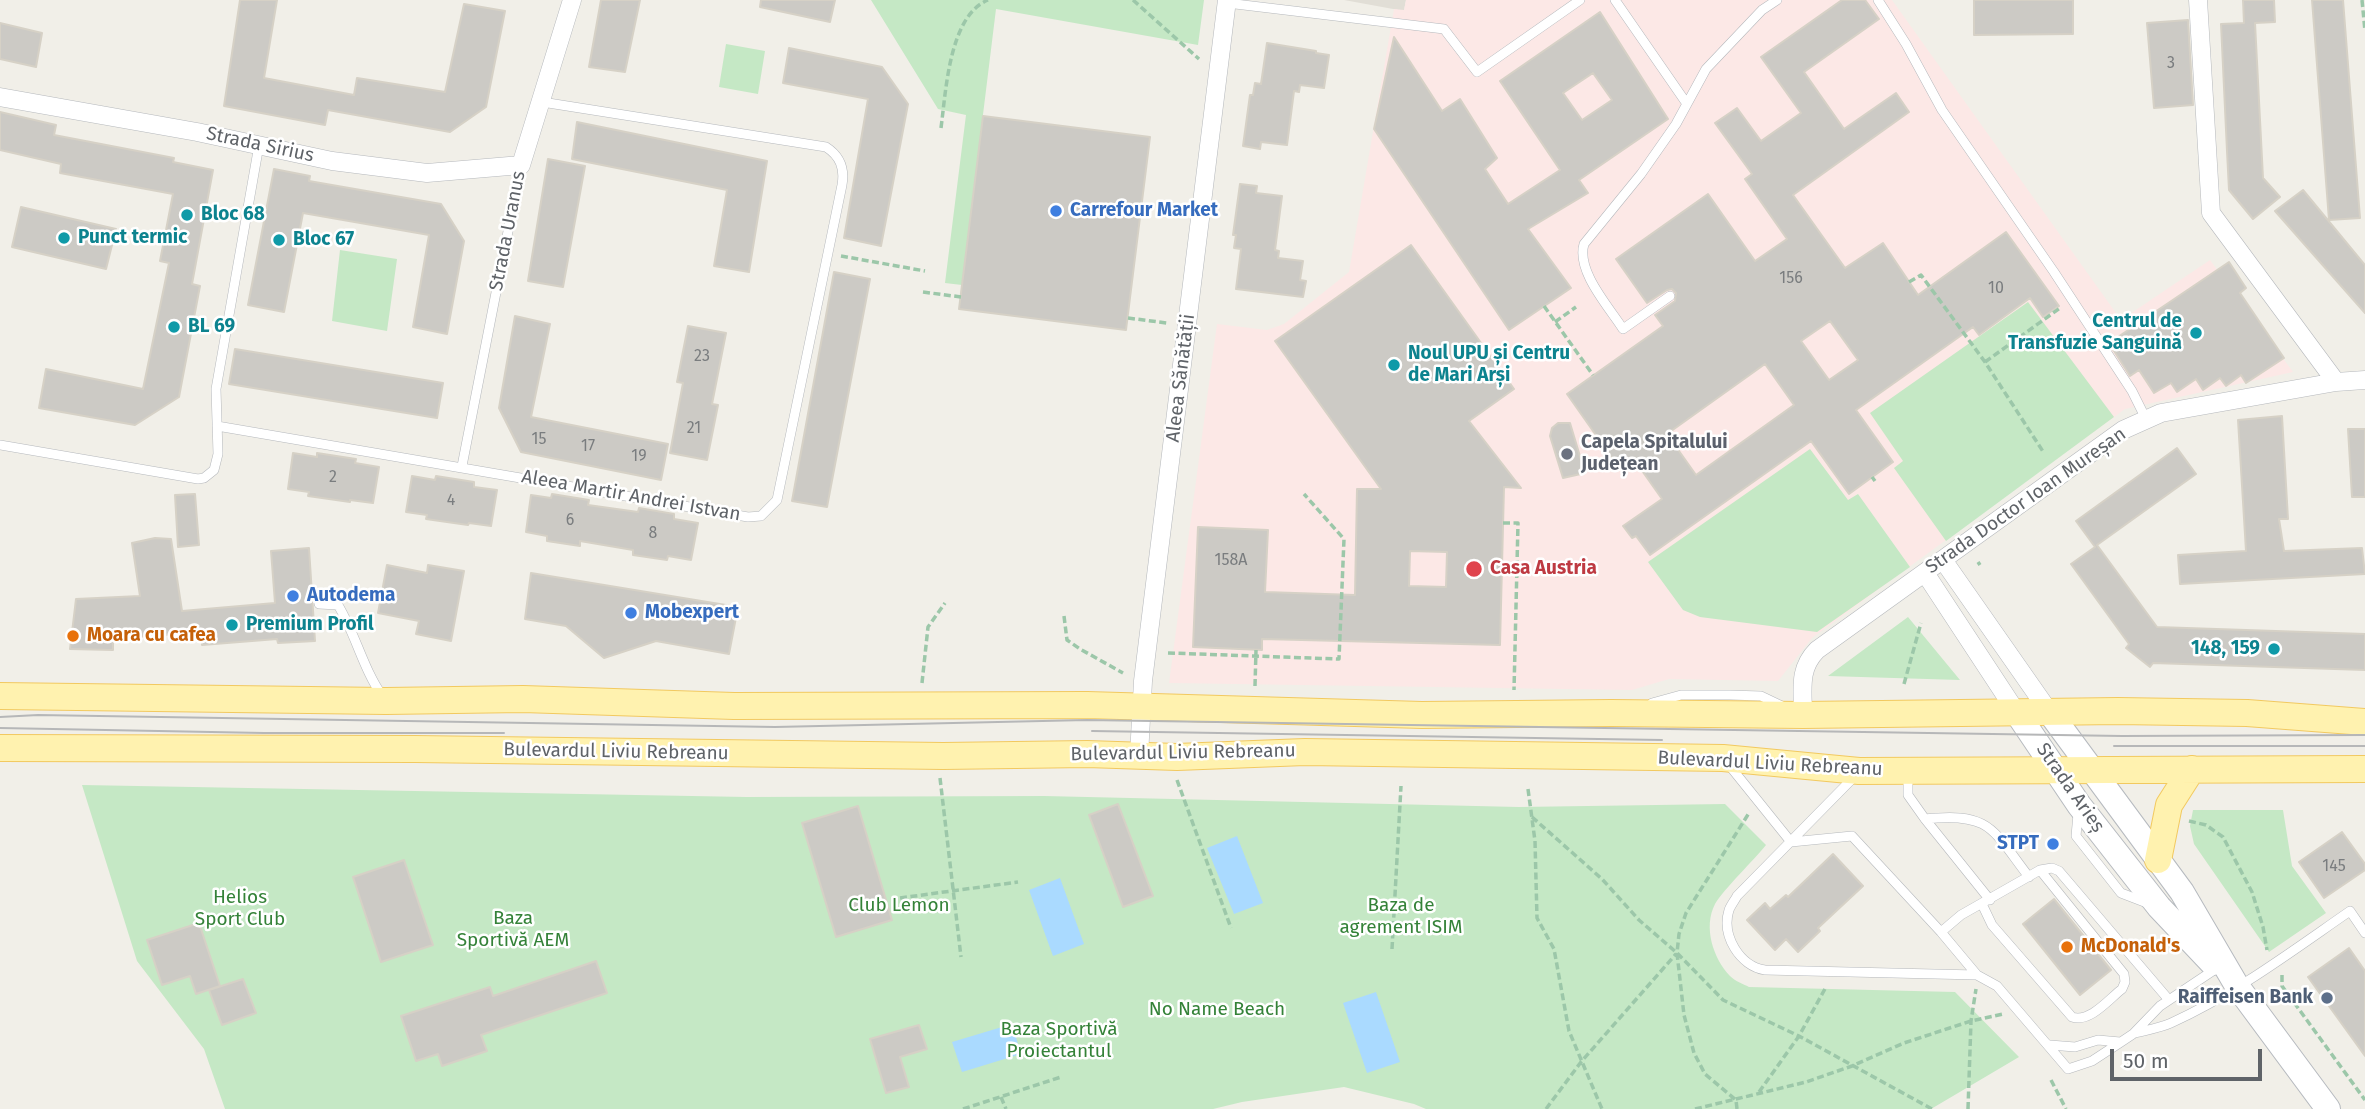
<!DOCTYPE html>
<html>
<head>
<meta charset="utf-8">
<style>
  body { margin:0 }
  #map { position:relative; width:2365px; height:1109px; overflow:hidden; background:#f1efe8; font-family:"Fira Sans",sans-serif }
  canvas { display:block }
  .scale { position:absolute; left:2110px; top:1049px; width:152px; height:32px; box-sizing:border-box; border:4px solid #5f6368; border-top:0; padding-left:9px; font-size:21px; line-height:24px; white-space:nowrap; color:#5f6368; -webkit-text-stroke:5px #fff; paint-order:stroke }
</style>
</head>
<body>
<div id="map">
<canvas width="2365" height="1109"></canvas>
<div class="scale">50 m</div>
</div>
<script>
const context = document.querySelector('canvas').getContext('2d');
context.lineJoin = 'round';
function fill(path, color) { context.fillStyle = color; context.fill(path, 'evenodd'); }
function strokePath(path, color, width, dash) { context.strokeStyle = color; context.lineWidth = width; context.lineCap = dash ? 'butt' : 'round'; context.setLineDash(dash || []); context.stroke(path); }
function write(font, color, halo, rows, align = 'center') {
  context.font = font + ' "Fira Sans",sans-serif'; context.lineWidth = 5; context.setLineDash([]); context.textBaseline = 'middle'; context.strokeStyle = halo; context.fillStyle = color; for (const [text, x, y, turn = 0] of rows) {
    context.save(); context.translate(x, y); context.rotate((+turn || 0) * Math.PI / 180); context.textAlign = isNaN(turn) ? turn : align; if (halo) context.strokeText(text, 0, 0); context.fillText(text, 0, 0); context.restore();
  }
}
fill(new Path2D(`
  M1344,0H1406L1404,11Z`), '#e1ded6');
fill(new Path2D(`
  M1406,0H1892L2121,320L2210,260L2293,372L2125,409L1812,638L1778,681L1669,679L1632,690L1169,683L1217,324L1267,330L1284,324L1349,272L1394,9L1404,10Z`), '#fce8e6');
fill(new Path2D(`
  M871,0H1204L1198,45L996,9L962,285L945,283L966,115L938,109Z
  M726,44L765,51L758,94L719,87Z
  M340,250L397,259L387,331L332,321Z
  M2028,302L2114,417L1946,541L1894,468L1903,461L1870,413Z
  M1810,449L1848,500L1858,494L1910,567L1817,632L1700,617L1683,610L1648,562Z
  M1908,617L1960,680L1828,676Z
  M82,785L747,797L1044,796L1519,807L1725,804L1766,845C1754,860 1724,889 1715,904C1703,927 1713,958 1730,976C1735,981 1743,984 1749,987L1955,992L2019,1057L1931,1109H1426L1414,1104L1344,1087L1242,1102L1213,1109H225L204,1049L137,961Z
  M2193,810H2283L2292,866L2326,913L2269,952L2194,844L2190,826Z`), '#c5e8c5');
fill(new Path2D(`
  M1237,836L1263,903L1234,914L1207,848Z
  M1060,878L1084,944L1053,956L1029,890Z
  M1376,992L1400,1062L1367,1073L1343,1003Z
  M1012,1024L1021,1054L962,1072L952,1042Z`), '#aadaff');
const building = new Path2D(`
  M240,0H277L264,78L354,95L357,78L445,92L464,4L505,11L486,107L450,132L328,110L325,125L224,106Z
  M601,0H640L625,72L589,67Z
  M761,0H835L830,22L760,7Z
  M1842,0H1865L1879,19L1804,72L1844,129L1896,93L1909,112L1793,195L1845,268L1883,243L1918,295L2006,232L2059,306L2043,317L2030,298L1979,335L1973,327L1856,410L1893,462L1849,494L1811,441L1650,555L1636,536L1632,538L1623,526L1662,499L1633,458L1619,468L1567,394L1663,326L1655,315L1675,301L1676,293L1672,289L1667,290L1647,303L1616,259L1708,194L1755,261L1787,239L1745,179L1752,174L1715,123L1737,108L1761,141L1801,113L1761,57ZM1830,321L1858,360L1829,380L1801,341ZM1765,364L1794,405L1696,475L1667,434Z
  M1974,0H2073V34L1974,35Z
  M2243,0H2274L2275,22L2255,23L2263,178L2280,197L2253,219L2229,190L2227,151L2221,24L2244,23Z
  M2312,0H2343L2360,218L2329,220Z
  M1600,12L1668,119L1579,180L1588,193L1528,229L1571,288L1509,330L1374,129L1394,37L1442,111L1460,99L1497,158L1485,169L1508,204L1560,170L1500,81ZM1593,73L1612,100L1582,120L1563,93Z
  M2188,20L2193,105L2154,108L2147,23Z
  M0,23L42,33L36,67L0,59Z
  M1267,43L1316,51V53L1329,55L1324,88L1300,85L1299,92L1294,91L1287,145L1261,142L1260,149L1243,146L1250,95H1253L1255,83L1261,84Z
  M789,48L882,67L908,104L881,246L844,238L868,99L783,83Z
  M0,112L56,125L54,135L174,158L173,162L213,170L192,284L200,286L179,397L135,425L39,408L46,369L143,389L169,263L160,261L173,194L60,173L61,164L0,150Z
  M983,116L1150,137L1126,330L959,309Z
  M577,122L767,161L749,272L714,266L727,190L572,159Z
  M548,159L585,166L563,287L528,281Z
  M274,169L310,176L309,181L441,204L464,241L447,334L413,327L429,235L303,213L284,312L248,305Z
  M1240,184L1257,186L1256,193L1282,196L1275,250L1279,251L1278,258L1303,261L1300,280L1306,281L1303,297L1236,289L1241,249L1234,248L1236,235H1233Z
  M2303,190L2365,265V313L2275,211Z
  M21,207L116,229L106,269L12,247Z
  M1411,245L1514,389L1469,421L1521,488L1504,487L1500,645L1262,639V650L1193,647L1198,527L1268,530L1265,592L1355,595L1357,489H1381L1275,341ZM1410,551L1447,552L1446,587L1409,586Z
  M2229,262L2246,288L2240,293L2284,358L2246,383L2241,375L2226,386L2220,378L2203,390L2196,379L2177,392L2171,383L2154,393L2139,370L2130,376L2109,343Z
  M834,272L870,279L827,507L792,501Z
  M515,316L550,324L531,417L668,444L661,480L521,452L499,408Z
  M688,326L726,333L712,404L718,405L707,460L670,453L683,383L677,382Z
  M235,349L443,383L437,418L229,384Z
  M2282,416L2288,519H2279L2284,551L2362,548L2365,574L2180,584L2178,555L2246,551L2238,420Z
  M1558,423H1570L1585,473L1563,478L1550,436L1552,428Z
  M2348,429H2365V497H2352Z
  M2177,448L2196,474L2097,545L2157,627L2365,634V670L2153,663L2150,667L2126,648L2129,644L2071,564L2095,547L2076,521Z
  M293,453L317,457V453L356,459L355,463L379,467L373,503L350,500V502L308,496L309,492L288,489Z
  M412,476L435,480L436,476L474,482V487L497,490L491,526L469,523L468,525L426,519L427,515L406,512Z
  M195,494L199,545L178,547L175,495Z
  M552,494L589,500L588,505L638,512L639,508L674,514V519L698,523L691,560L668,556L667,560L633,555V550L580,541V546L547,541V536L526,532L531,495L551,498Z
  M155,538L171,539L182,611L275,603L271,551L309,548L315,641L278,643L277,639L202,645L201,632L113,639V650L70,649L76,599L140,596L132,543Z
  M387,565L427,573L428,565L464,571L451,641L416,634L419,621L378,613Z
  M531,573L738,607L729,654L656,641L604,658L566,626L525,619Z
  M1118,804L1153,896L1123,907L1089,815Z
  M858,806L892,920L836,937L802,823Z
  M2342,832L2365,864V870L2324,898L2299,862Z
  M1833,854L1863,886L1818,928L1820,931L1798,952L1786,939L1775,950L1747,920L1765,903L1770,909L1786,895L1788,897Z
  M404,860L433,945L381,962L353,877Z
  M2054,899L2111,970L2080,995L2023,924Z
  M199,923L220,986L196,994L190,976L162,985L147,940Z
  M2349,948L2365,971V1056L2308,977Z
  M596,961L607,993L481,1035L487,1051L442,1066L438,1054L416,1061L401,1016L490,987L493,996Z
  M243,979L256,1013L222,1025L209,990Z
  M919,1025L927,1049L900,1057L909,1087L886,1093L870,1039Z`);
fill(building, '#cccac5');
strokePath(building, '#d6d1c6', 2);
const lane = new Path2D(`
  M1615,0L1687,104
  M1878,0L1906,44L1942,110L2054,272L2132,391L2146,419
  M1227,3L1444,29L1477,72L1580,0
  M1670,296L1623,329C1609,307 1576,271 1584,244L1641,174L1676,124L1706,69L1762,10L1777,0
  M217,426L748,517L761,516L777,500L842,185C845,168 840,156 826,147L542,102
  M0,445L198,479L204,478L214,470L218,454L216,389L259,145
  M462,466L521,165
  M319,604L338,605C356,635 363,669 383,697
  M1652,703L1681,695H1730L1761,696L1782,706
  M1729,765L1791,842L1852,836L1941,932L1977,975L1997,986L2068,1069L2092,1061L2121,1042L2133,1034L2160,1006L2217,968
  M1908,773V795L1925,819L1990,900
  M1854,777L1737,896C1735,900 1731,905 1729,910C1721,936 1740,966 1765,970L1977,975
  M2078,814L2076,836L2121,893L2147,903
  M1925,819C1991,812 1992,829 2029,877
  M1982,904L1992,925L2072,1017C2090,1023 2109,999 2122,989L2125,982L2124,974L2040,870
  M1941,932L1961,915L2040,870L2052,868L2059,871L2169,1000
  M2135,1033C2147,1030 2160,1028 2171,1023C2235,994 2292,951 2350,911L2365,933
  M2050,1045L2075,1047L2098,1040L2120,1042`);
const street = new Path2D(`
  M2198,0L2211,213L2336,382
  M0,97L197,132L332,161L427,173L521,165L572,0
  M1943,560L2050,713
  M1925,573L2017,713
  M1803,715C1803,690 1798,669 1817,650L2123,430L2161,413L2336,382L2365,380
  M1139,756L1143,681L1227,0`);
const secondary = new Path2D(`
  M2017,713L2079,805L2159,907L2212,963
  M2050,713L2182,892L2237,986L2328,1109`);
const primary = new Path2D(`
  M0,696L386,701L523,699L734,706L1087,705L1422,715L1611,713L1803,715L2118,711L2247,713L2365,722
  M0,748L415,749L943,756L1087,754L1177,757L1305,752L1723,758L1859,771L2365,769
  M2158,860L2169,805L2192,769`);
strokePath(lane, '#b5b8bc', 10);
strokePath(street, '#b5b8bc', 19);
strokePath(secondary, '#b6babf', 26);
strokePath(primary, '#f2c960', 28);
strokePath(new Path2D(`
  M1133,0L1199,59
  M2362,0L2365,31
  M941,128C946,91 949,16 988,0
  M841,256L925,271
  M1909,282L1921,275L1985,362L2044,453
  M923,292L961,297
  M1544,306L1593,375
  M1128,318L1167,323
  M1555,322L1576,307
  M1985,362L2060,308
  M1872,477L1875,481
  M1503,523H1518L1514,690
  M1978,562L1980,565
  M1064,616L1067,640L1080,649L1123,673
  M1168,653L1339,659L1344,539L1304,494
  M922,683L928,627L945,603
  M1904,684L1921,623
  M1255,686L1256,650
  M940,778L961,957
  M1177,780L1231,928
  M1528,789L1535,841L1537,918L1554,949L1569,1031L1602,1109
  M1532,817L1602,879L1639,920L1677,953L1723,1000L1799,1036L1932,1109
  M2189,821L2206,825L2223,837L2252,892L2263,927L2267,950
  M900,898L1018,882
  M1392,949L1401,786
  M2282,975V986L2365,1100
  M2051,1080L2066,1109
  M1759,1092L1799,1036L1826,987
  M1001,1097L1006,1109
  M963,1109L1061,1077
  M1546,1109L1581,1062L1676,954
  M1695,1109L1806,1082L1852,1066L1904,1043L1971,1021L2003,1014
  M1737,1109L1736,1100L1705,1074L1694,1053L1684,1015L1677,953L1679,934L1686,913L1749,813
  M1968,1109L1971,1021L1976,989`), '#9cc7a9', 3.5, [7, 3.5]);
strokePath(lane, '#fff', 9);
strokePath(street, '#fff', 18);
strokePath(secondary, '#fff', 24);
strokePath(primary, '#fff2af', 26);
strokePath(new Path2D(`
  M0,717L38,715L775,727L1087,720L2122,736L2365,735
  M0,728L264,733H504
  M1092,731L1662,740
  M2114,746H2365`), '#b6b7b8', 2);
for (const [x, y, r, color] of [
  [1056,211,7,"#3f7fe0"],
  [187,215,7,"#0f9aa8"],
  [64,238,7,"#0f9aa8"],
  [279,240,7,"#0f9aa8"],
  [174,327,7,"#0f9aa8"],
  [2196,333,7,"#0f9aa8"],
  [1394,365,7,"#0f9aa8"],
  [1567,454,7,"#6b7280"],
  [1474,569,9,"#e0444e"],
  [293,596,7,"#3f7fe0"],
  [631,613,7,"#3f7fe0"],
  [232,625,7,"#0f9aa8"],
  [73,636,7,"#e8710a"],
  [2274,649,7,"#0f9aa8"],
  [2053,844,7,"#3f7fe0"],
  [2067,947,7,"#e8710a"],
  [2327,998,7,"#5c6f8a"]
]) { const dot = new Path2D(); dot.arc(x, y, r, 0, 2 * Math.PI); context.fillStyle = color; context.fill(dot); strokePath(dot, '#fff', 2.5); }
write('16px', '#7a7d7f', null, [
  ["3",2171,64],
  ["156",1791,279],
  ["10",1996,289],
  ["23",702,357],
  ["21",694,429],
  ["15",539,440],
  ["17",588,447],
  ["19",639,457],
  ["2",333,478],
  ["4",451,501],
  ["6",570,521],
  ["8",653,534],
  ["158A",1231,561],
  ["145",2334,867]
]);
write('19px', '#5f6368', '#fff', [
  ["Strada Sirius",260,145,12],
  ["Strada Uranus",508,231,-79],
  ["Aleea Sănătății",1181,378,-83],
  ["Aleea Martir Andrei Istvan",631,496,10],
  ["Strada Doctor Ioan Mureșan",2026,501,-35],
  ["Bulevardul Liviu Rebreanu",616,752,1],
  ["Bulevardul Liviu Rebreanu",1183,753,-1],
  ["Bulevardul Liviu Rebreanu",1770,764,3],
  ["Strada Arieș",2070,788,55]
]);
write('bold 19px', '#366cbe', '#fff', [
  ["Carrefour Market",1070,211],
  ["Autodema",307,596],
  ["Mobexpert",645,613],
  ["STPT",2039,844,"right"]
], 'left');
write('bold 19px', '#0d838f', '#fff', [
  ["Bloc 68",201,215],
  ["Punct termic",78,238],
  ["Bloc 67",293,240],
  ["Centrul de",2182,322,"right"],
  ["Transfuzie Sanguină",2182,344,"right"],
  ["BL 69",188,327],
  ["Noul UPU și Centru",1408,354],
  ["de Mari Arși",1408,376],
  ["Premium Profil",246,625],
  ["148, 159",2260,649,"right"]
], 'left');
write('bold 19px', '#5b616d', '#fff', [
  ["Capela Spitalului",1581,443],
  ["Județean",1581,465]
], 'left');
write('bold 19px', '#be3a42', '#fff', [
  ["Casa Austria",1490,569]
], 'left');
write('bold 19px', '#c56008', '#fff', [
  ["Moara cu cafea",87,636],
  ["McDonald's",2081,947]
], 'left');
write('19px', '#348238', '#fff', [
  ["Helios",240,898],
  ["Sport Club",240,920],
  ["Club Lemon",899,906],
  ["Baza de",1401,906],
  ["agrement ISIM",1401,928],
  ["Baza",513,919],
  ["Sportivă AEM",513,941],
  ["No Name Beach",1217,1010],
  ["Baza Sportivă",1059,1030],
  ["Proiectantul",1059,1052]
]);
write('bold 19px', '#4e5e75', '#fff', [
  ["Raiffeisen Bank",2313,998]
], 'right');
</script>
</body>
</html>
